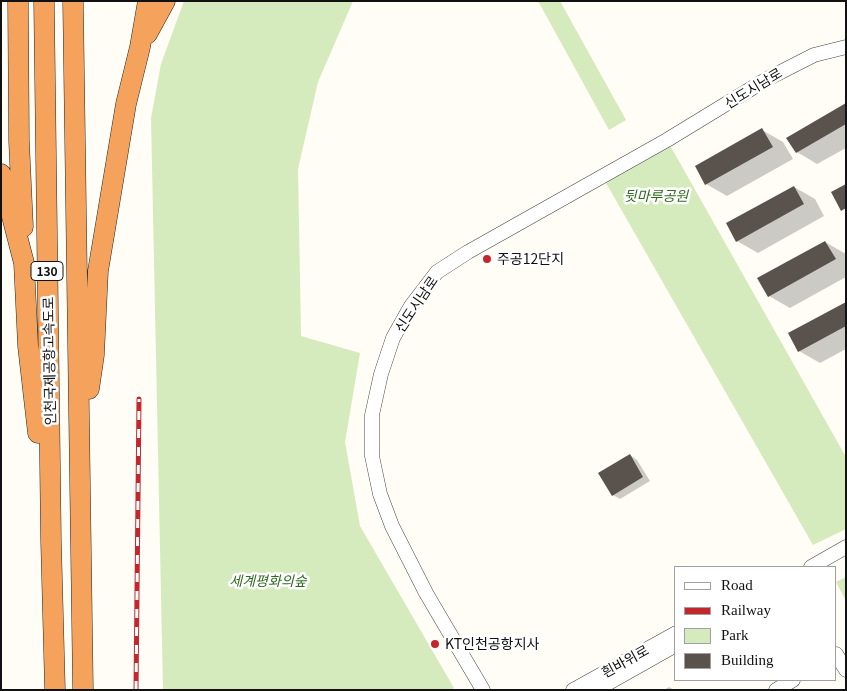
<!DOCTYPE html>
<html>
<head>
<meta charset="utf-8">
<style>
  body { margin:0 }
  #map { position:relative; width:847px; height:691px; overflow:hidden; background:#fffdf5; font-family:Georgia,serif }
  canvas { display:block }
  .frame { position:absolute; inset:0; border:2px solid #111; pointer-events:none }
  .legend { position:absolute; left:674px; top:566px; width:162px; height:115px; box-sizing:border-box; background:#fff; border:1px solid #a0a0a0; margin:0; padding:6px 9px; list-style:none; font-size:15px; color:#111 }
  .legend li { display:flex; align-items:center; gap:10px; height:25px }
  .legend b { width:25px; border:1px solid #a0a0a0 }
</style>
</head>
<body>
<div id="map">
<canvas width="847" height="691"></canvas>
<div class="frame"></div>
<ul class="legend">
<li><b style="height:6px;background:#fff"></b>Road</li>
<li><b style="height:6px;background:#c4262e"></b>Railway</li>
<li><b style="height:14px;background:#d5ebbd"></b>Park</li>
<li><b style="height:14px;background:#5a524d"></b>Building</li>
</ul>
</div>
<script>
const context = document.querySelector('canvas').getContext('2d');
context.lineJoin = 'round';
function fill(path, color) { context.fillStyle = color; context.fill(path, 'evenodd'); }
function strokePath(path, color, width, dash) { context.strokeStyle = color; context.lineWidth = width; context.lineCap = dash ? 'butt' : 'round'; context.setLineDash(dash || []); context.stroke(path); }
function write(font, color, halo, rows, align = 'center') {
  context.font = font + ' Georgia,"Noto Sans KR",serif'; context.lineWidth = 5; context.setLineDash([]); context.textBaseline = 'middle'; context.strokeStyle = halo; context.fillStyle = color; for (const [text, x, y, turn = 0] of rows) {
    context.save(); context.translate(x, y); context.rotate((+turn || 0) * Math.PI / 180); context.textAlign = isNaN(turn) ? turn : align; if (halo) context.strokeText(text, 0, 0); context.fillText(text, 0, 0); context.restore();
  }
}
fill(new Path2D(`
  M184,1H353L318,82L298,169L301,336L360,353L345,442L360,526L454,688L451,690H163L151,118L161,64Z
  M538,1H560L626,120L609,130Z
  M667,140L846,457V529L813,545L602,176Z
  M846,577V601L836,582Z`), '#d5ebbd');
fill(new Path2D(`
  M846,104V148L817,164L797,152Z
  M762,130L783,142L793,159L727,196L706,184Z
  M794,187L815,199L824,216L758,253L737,241Z
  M825,242L846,254V277L790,308L769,296Z
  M846,303V349L820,363L799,351L790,334Z
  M630,455L637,460L650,481L620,499L613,495Z
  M669,687L674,690H664Z`), '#0003');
fill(new Path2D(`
  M846,103V124L796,153L786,138Z
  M762,128L773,147L705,185L695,166Z
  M846,184V208L841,211L831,192Z
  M794,186L804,204L736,242L726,223Z
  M825,241L836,259L768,297L757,278Z
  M846,302V326L798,352L788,333Z
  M630,454L643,477L612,496L598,473Z`), '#5a524d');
const minor = new Path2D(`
  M811,567L846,547
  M836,654L846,670
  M483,690L426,593L392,526L380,494L372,456V415L381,374L393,338L411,306L437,272L468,252L667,140L767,79L814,55L846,47
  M573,690L676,633
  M596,690L676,645
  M776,690L793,680`);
const highway = new Path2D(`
  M18,1L19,141L23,227
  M44,1L51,541L55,690
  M73,1L83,690
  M147,34L165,1
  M1,174L24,263L28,346L38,433
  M89,389L94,355L98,271L126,104L140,47L148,1`);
strokePath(minor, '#444', 15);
strokePath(highway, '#222', 21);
strokePath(minor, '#fff', 14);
strokePath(highway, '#f5a25d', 20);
const rail = new Path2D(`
  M136,690L139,399`);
strokePath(rail, '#c4262e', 5);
strokePath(rail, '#fff', 3, [9]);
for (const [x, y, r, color] of [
  [487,259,5,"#c4262e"],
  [435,644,5,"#c4262e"]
]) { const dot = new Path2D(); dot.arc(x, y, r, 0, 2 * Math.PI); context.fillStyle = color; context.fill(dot); strokePath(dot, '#fff', 2); }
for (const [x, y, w] of [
  [47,271,32]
]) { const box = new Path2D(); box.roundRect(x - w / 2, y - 9.5, w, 19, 4); context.fillStyle = '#fff'; context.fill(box); strokePath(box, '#111', 1); }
write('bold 12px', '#111', null, [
  ["130",47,271]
]);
write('14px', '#111', '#fff', [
  ["신도시남로",753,88,-31],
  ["신도시남로",416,304,-56],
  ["인천국제공항고속도로",49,361,-91],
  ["흰바위로",625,661,-29]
]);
write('italic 14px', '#2f6b1f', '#fff', [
  ["뒷마루공원",656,196],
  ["세계평화의숲",268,581]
]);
write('14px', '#111', '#fff', [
  ["주공12단지",497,259],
  ["KT인천공항지사",445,644]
], 'left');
</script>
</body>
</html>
